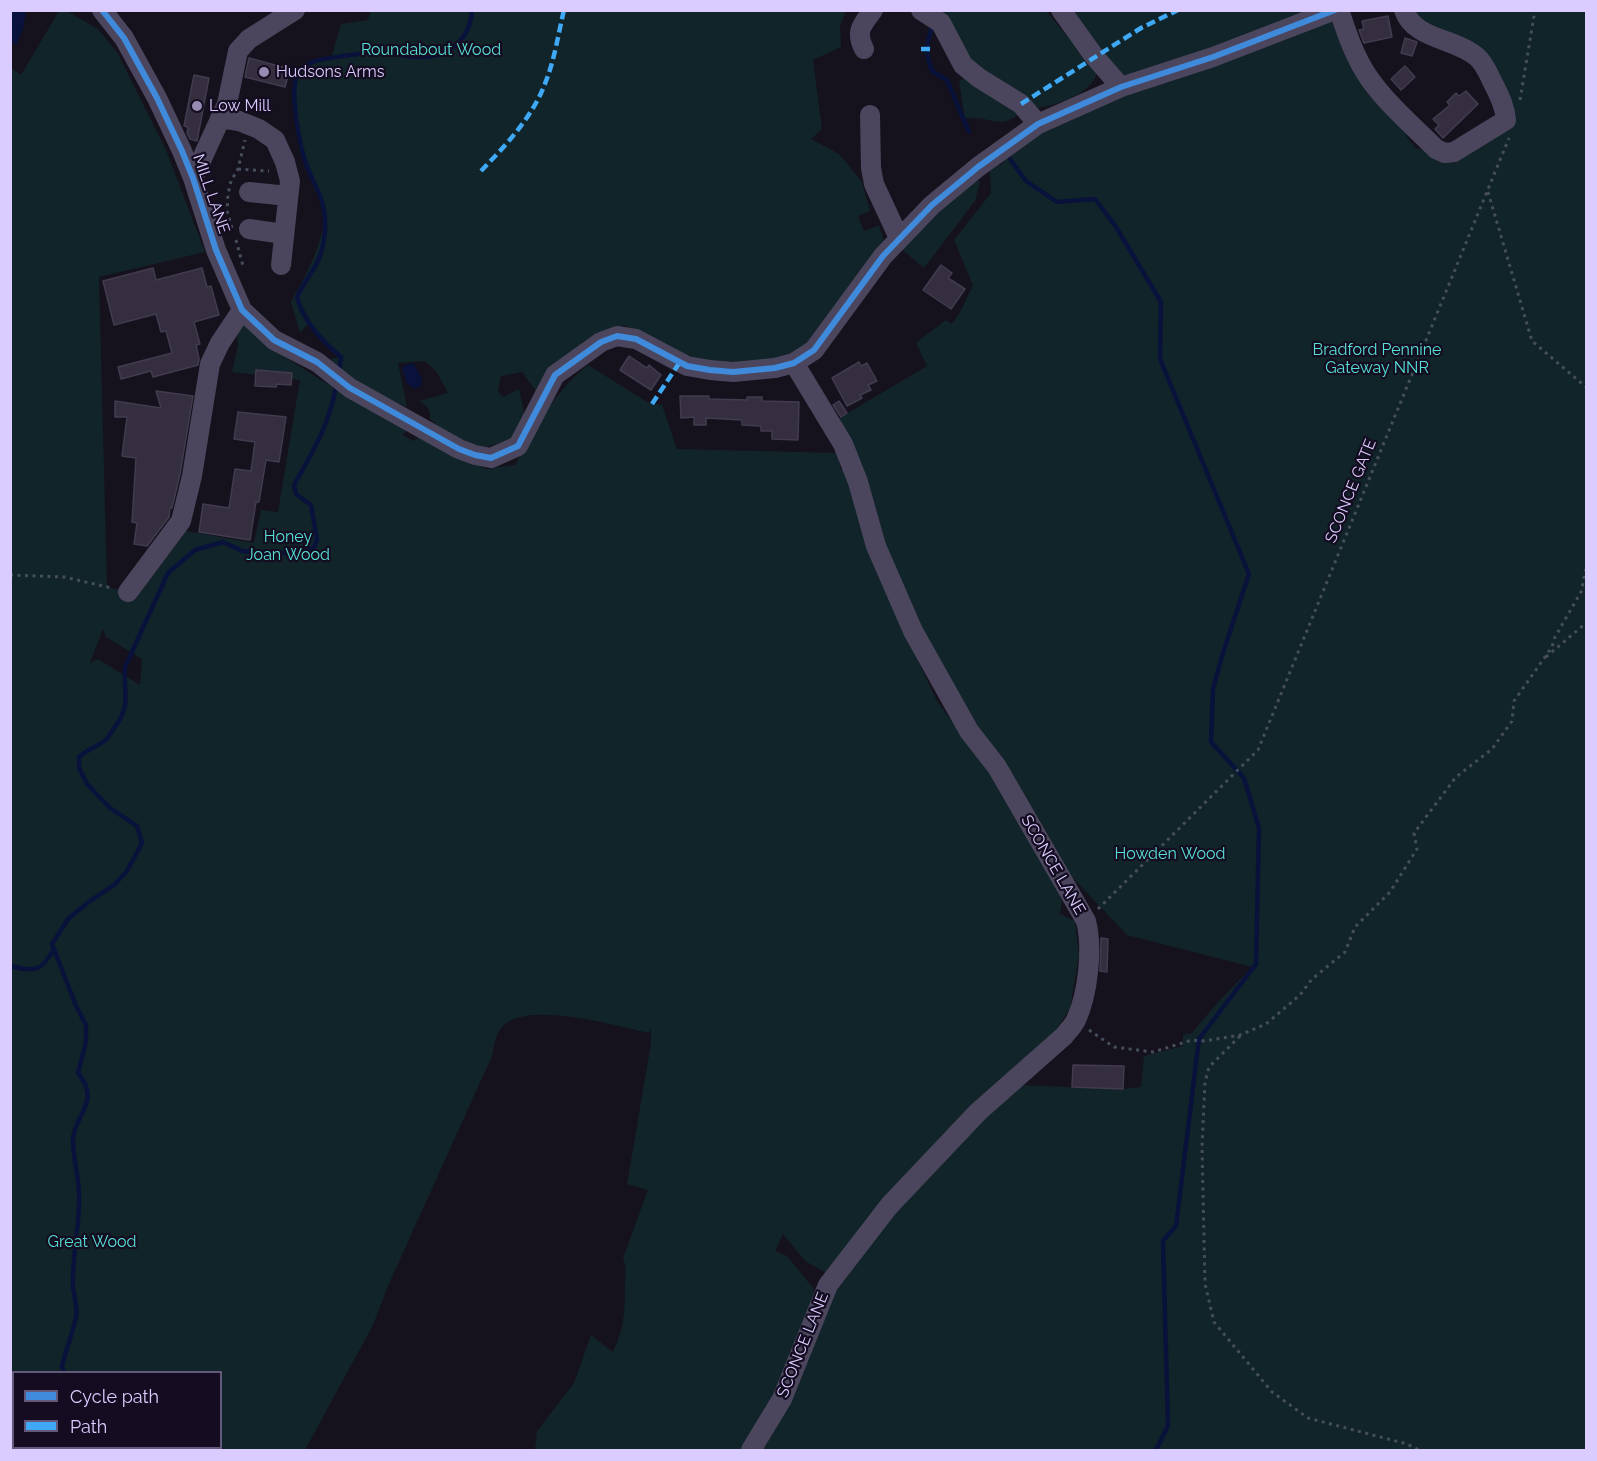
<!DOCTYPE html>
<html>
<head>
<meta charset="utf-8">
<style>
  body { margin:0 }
  #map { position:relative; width:1597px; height:1461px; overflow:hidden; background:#15121d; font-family:Raleway,sans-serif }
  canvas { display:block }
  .frame { position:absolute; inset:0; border:12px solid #dbccff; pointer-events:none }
  .legend { position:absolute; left:12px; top:1371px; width:210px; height:78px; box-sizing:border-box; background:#140d21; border:2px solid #64597a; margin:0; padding:8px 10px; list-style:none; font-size:18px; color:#dbccff }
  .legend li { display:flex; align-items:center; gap:12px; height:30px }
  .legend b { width:30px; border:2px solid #64597a }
</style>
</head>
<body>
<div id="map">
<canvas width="1597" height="1461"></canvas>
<div class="frame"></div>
<ul class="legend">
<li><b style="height:8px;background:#408adc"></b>Cycle path</li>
<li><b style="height:8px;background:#3fa9f5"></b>Path</li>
</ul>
</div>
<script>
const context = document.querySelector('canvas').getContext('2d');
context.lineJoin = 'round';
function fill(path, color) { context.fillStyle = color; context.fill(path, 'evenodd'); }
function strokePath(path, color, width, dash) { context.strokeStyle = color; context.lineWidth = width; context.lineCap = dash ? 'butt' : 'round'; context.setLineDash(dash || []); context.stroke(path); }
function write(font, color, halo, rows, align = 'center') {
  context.font = font + ' Raleway,sans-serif'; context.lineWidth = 4.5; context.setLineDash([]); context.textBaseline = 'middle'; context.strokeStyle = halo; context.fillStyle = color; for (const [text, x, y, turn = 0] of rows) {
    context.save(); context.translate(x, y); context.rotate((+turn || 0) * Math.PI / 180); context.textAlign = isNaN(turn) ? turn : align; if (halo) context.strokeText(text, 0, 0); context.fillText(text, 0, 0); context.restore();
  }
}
fill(new Path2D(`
  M371,10L846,11L840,26L841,47L813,60L822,129L811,139L839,154L862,182L870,211L858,216L864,231L879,225L884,241L802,351C766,365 719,371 683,354C663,346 644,334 624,325L581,352L538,394L522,372L501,376L498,392L503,397L519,389L525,418L512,439L484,448L448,436L430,419C431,409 427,406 419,401L448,393L436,371L425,361L398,363L407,407L347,382L322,361L340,357L325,344L309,323L300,333L291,302C306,274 326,241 324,208C323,195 313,183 308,171C301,153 288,88 299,72C306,62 320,60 331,58L341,24L368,20Z
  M1065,10L1321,11L1129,77L1120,75Z
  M59,11H67L98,29L117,52L166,150L205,252L99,277L107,587L129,592L180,530L254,543L261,510L278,512L300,380L232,372L238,345L233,314L265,344L324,382L349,392L408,428L403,435L413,441L420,436L450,453L487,469L515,465C536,429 554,391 588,365L647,402L662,405L677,449L839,453L840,469L849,471L901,625L937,701L1021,816L1062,901L1060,914L1075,921L1079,955L1070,1008L1051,1039L828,1274L805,1261L783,1234L775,1251L787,1256L814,1289L813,1305L762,1425L745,1450H535L537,1431L574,1383L591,1335L613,1352C624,1328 625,1312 625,1286C625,1275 627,1268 623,1258L648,1190L627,1184L651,1043V1028L649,1033C618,1026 527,1000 503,1026C495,1034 494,1046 492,1056L388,1286L373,1325L305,1450H11L10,67L21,75ZM103,629L106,637L142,659L140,685L98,659L90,663ZM14,1372H220V1448H14Z
  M939,11H1046L1095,69L1097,73C1091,94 1058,105 1038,108L975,69Z
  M1410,11H1586V1450H757L830,1293L880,1225L1017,1085L1123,1089L1141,1087L1144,1056L1183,1046V1035L1192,1033L1218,1002L1252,967L1127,935L1071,876L1039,819L1005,768L969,722L884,554L836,420L927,366L916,343L946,320L952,324L960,312L973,285L954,240L991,193L990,170L1004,162L1003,158L1045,129L1101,104L1336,18L1410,128L1406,136L1416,149L1431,148L1441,156L1507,123L1488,62L1425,27Z
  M965,78L1019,114C999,131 987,114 965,119L959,81Z
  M977,180L980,182L975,201L924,268L899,247L928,220Z`), '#112429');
fill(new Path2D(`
  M11,10L26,11L23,29L17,44L11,43Z
  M413,363L422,378L421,386L415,389L407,383L402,369L405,365Z`), '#09123b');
strokePath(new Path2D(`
  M933,24C926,45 925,51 932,71L947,80L969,132
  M1010,159L1026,181L1057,202L1095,199L1116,227L1161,302L1160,359L1249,574L1222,656L1213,689L1211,742L1244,778L1259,828L1256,964L1199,1039L1176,1226L1163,1241L1168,1426L1156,1450
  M339,371L341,357C322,341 305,323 297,298C301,287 307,280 313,270C323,254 326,237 325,218C324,200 316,188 309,171C301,154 288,90 298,73C304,62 319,60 330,58C347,56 363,52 380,52C394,53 407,57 421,57C450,57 470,39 472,10
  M10,966C35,972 41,972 54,949
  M64,1372L62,1366C66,1350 72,1334 76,1318C78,1308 74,1296 73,1286C72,1255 80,1225 79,1195C79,1176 73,1159 73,1140C74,1114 102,1102 78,1073L86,1042V1025L76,1006L52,944L68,919L90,901L114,885L127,871L142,843L137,826L110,808L87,784L79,768V757C87,750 94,748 103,742C108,739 111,732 115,727C132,703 123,694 125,667L168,573L195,550L223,542L242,551L286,553L313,549L317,540L311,505L296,494L294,485C312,453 331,422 336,385
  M75,1450L77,1448`), '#09123b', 4.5);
const building = new Path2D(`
  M1388,16L1392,37L1364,43L1359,30L1364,29L1362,21Z
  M1405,38L1417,42L1412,56L1401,53Z
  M249,58L290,69L285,87L245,77Z
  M1405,66L1415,77L1401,90L1391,79Z
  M194,75L209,78L197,141L190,139L187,133L188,127L184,126Z
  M1466,91L1478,104L1443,138L1435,129L1439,125L1433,119L1450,105L1447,102L1456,93L1459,96Z
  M941,265L952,273L948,278L965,289L951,309L923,290Z
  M153,268L156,280L202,268L207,287L211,286L219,315L194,322L200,344L196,345L199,359L198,365L153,377L151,371L121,379L118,367L172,353L166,331L161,332L156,314L114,325L103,281Z
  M629,356L647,368L649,365L661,375L651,390L620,370Z
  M859,362L861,366L867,363L877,381L868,385L871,390L860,395L862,398L847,406L832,378Z
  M256,370L292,373L291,385L277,384L276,387L255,386Z
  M156,391L193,396L180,474L172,508H170L169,517L147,546L134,544L137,523L132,522L136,458L122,456L127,417H115V401L161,408Z
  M680,396H709V399L747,400V397H762V401L799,402L798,440L772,439V431H761V426L742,425V420L706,418V425H694V417L681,418Z
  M839,401L847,413L841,417L833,405Z
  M238,412L286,417L279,462L266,460L259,502H256L250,540L199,532L203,504L229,508L235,469L251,471L255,442L234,439Z
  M1101,938L1108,939L1107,972L1100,971Z
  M1073,1065L1124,1066L1123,1089L1072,1087Z`);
fill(building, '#342e3f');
strokePath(building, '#433b50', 1.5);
strokePath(new Path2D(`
  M1520,100L1535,10
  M238,169L269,171
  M1488,192L1532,341L1586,387
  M232,228L227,211L228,194L231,181L238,169L245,140
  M236,240L243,266
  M10,575L64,577L112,588
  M1546,657L1586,623
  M1098,909L1258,750L1509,138
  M1089,1030L1114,1047L1153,1052L1192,1040L1205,1041L1240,1035L1266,1024L1300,995L1312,979L1345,952L1355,927L1390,892L1417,849L1414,833L1456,777L1492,749L1512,721L1514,701L1552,647L1555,637L1581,592L1586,569
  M1240,1036L1209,1067L1205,1082L1202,1147L1205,1284L1214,1322L1272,1392L1308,1418L1407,1444L1419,1450`), '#464e5e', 3, [3, 4.5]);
strokePath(new Path2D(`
  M102,10L124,38L157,98L182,151L193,178L216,250L242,310L274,340L317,362L350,388L459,449L475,455L491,458L518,446L555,375L601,342L617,336L636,339L687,366L710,370L733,372L775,368L794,363L814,350L883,256L932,205L978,167L1038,124L1121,87L1213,57L1335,10
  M921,10L941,23L963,65L979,78L1021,104L1038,124
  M1061,10L1094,56L1121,87
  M1339,10C1347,34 1355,58 1369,78C1387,104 1414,127 1436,149L1445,153L1454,152L1506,120C1505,107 1500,97 1494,85C1489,75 1485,64 1477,57C1456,38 1414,40 1404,10
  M864,49C855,31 862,25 873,10
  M870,115L871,168L874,184L899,238
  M220,118L239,121L259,129L275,140L285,162L290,181L281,265
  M193,178L227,104L238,51L249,39L295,10
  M249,192L288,196
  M249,229L284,234
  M128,592L181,521L192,476L210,364L220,343L242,310
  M751,1450L782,1399L828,1285L889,1206L978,1112L1064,1036C1068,1031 1073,1026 1076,1020C1088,994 1093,948 1086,921L997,767L969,731L913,631L876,546L858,482L843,444L794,363`), '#4b465d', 20);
strokePath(new Path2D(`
  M921,49H930
  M1021,104L1141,28L1178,10
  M481,171C505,146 531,119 544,86C554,63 558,35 564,10
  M652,404L680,362`), '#3fa9f5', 4.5, [9, 4.5]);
strokePath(new Path2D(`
  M102,10L124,38L157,98L182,151L193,178L216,250L242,310L274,340L317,362L350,388L459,449L475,455L491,458L518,446L555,375L601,342L617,336L636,339L687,366L710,370L733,372L775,368L794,363L814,350L883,256L932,205L978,167L1038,124L1121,87L1213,57L1335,10`), '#408adc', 6);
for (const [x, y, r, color] of [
  [264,72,6,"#968bb0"],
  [197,106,6,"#968bb0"]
]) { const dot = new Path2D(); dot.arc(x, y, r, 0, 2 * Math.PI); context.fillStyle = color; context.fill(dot); strokePath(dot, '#140d21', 2); }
write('16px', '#57e0d6', '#140d21', [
  ["Roundabout Wood",431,50],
  ["Bradford Pennine",1377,350],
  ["Gateway NNR",1377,368],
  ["Honey",288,537],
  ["Joan Wood",288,555],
  ["Howden Wood",1170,854],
  ["Great Wood",92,1242]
]);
write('16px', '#dbccff', '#140d21', [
  ["Hudsons Arms",276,72],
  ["Low Mill",209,106]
], 'left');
write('16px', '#dbccff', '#140d21', [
  ["MILL LANE",211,194,71],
  ["SCONCE GATE",1351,491,-68],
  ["SCONCE LANE",1053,865,60],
  ["SCONCE LANE",803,1345,-68]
]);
</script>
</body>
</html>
